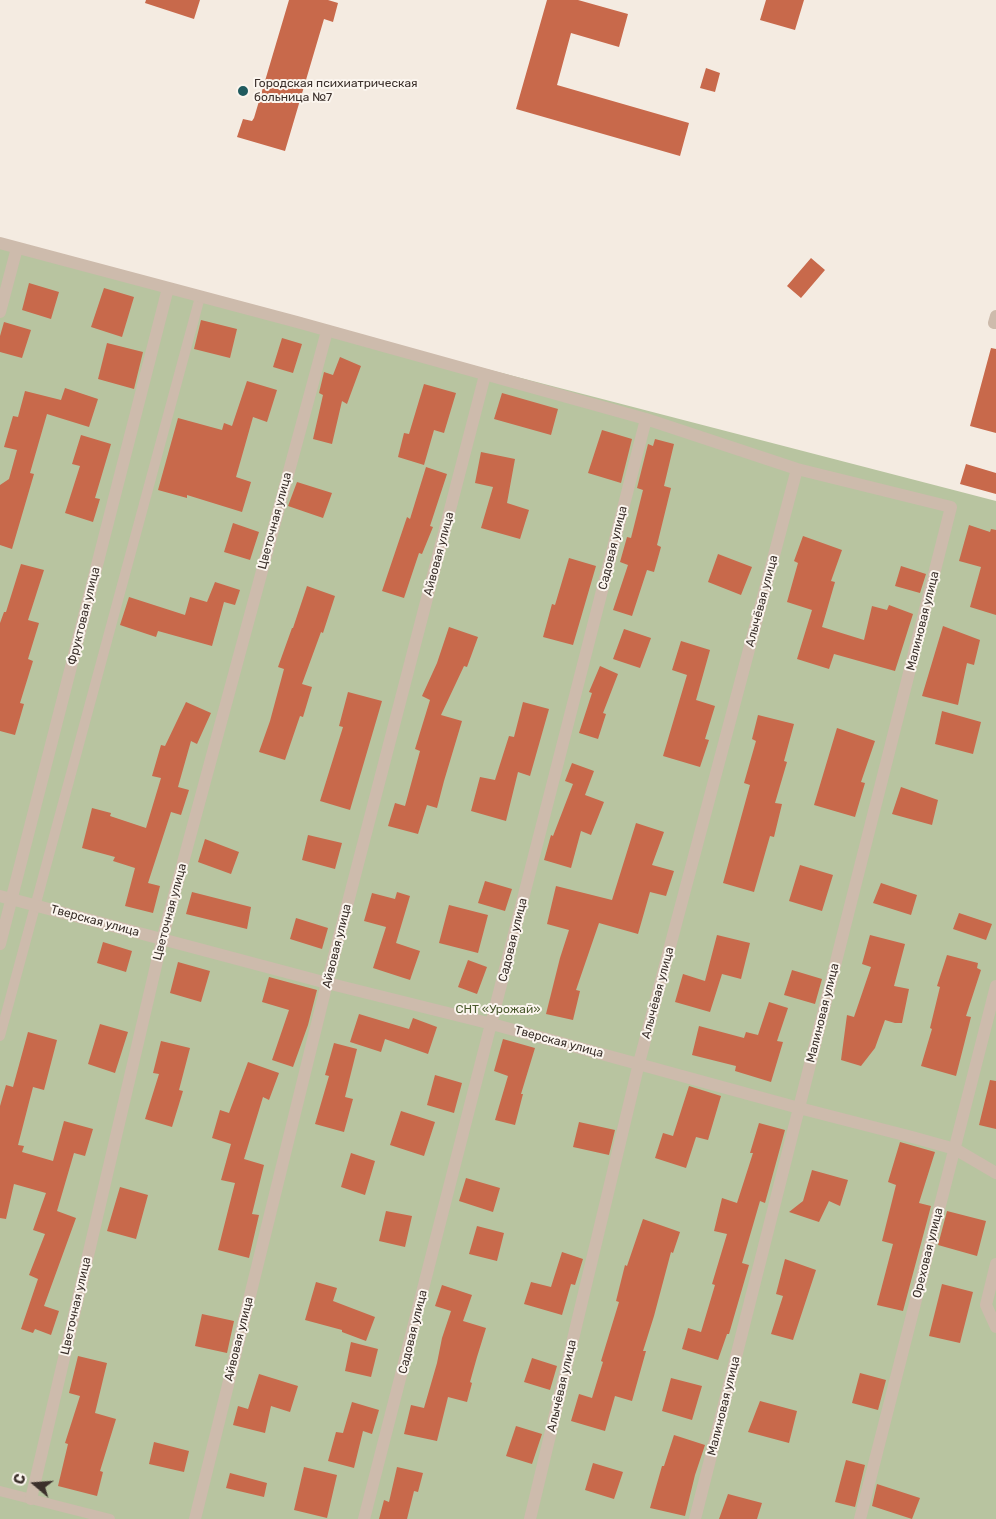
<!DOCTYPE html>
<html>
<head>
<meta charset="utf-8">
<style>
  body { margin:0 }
  #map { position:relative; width:996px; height:1519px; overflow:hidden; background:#f4ebe1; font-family:Rubik,sans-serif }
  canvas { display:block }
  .north { position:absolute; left:10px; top:1459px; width:50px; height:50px; -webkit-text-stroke:4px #fbf5ee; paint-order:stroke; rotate:288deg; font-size:14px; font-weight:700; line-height:20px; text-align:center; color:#3b302b }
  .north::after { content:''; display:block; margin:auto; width:18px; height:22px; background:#3b302b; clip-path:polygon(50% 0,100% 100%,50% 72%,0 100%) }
</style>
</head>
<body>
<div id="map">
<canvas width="996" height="1519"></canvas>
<div class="north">С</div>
</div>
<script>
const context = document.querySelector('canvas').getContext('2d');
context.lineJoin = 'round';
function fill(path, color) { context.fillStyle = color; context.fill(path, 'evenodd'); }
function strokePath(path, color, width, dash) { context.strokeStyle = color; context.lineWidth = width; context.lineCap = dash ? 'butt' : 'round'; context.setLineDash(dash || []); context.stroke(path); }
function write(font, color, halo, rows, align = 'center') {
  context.font = font + ' Rubik,sans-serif'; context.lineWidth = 4; context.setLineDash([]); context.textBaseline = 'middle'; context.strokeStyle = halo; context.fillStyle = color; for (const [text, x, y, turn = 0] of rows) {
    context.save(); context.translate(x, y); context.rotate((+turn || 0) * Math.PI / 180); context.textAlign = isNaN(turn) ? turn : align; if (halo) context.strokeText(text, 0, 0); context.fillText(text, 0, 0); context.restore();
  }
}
fill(new Path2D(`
  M0,243L996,501V1519H0Z`), '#b8c4a0');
fill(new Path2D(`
  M146,0H200L194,19L145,3Z
  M289,0H328L338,3L333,22L324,19L285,151L237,137L243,119L252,121L254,118Z
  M547,0H578L628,14L619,47L571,33L557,85L689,123L680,156L516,109Z
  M766,0H804L795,30L760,20Z
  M706,68L720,73L715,92L700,88Z
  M811,258L825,270L801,298L787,286Z
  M29,283L59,292L51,319L22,310Z
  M104,288L134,297L122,337L91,327Z
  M201,320L237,329L230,358L194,349Z
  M4,322L31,330L22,358L0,352V336Z
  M282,338L302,344L293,373L273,367Z
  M107,343L143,352L134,389L98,379Z
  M991,348L996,349V433L970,426Z
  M340,357L361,366L347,404L342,401L332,444L313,439L323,395L319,393L324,372L333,375Z
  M247,381L277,390L267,422L253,417L236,477L251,482L242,512L187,495V498L158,490L178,418L222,430L224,423L232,426Z
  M424,384L456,393L444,433L434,430L424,465L398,457L404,433L409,434Z
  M65,388L98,399L89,427L47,414L30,473L34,474L12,549L0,545V485L9,479L17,450L4,447L13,416L18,417L25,391L61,400Z
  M502,393L558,409L551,435L494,419Z
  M602,430L632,439L621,483L588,473Z
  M81,435L111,444L95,498L100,499L93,522L65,513L80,466L72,464Z
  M655,439L674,444L664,486L671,488L657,545L661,547L654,572L647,570L632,616L613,610L628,565L620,562L627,537L631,538L643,490L637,488L648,444L653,446Z
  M481,452L515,459L507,503L529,510L520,539L481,528L493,487L475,483Z
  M966,464L996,473V494L960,484Z
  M426,467L447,474L430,526L433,527L422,554L419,553L404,598L382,591L407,517L410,519Z
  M297,482L332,493L323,518L288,506Z
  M233,523L259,532L250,560L224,552Z
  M969,525L990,532L991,529L996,530V615L970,607L981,567L959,561Z
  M803,536L842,550L831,581L835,582L822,627L864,640L872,606L887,610L889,605L913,614L895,671L834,654L829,669L797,659L812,610L787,602L798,563L794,561Z
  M718,554L752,567L741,595L708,582Z
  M569,558L596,566L573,645L543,637L552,604L555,605Z
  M21,564L44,570L28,620L39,623L28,659L33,661L20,703L24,704L15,735L0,731V623L4,612H6Z
  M901,566L926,574L920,593L895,586Z
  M215,582L240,590L235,605L224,602L212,646L158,631L156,637L120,625L129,597L185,615L190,597L207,602Z
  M307,586L335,596L323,633L321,632L302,684L312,687L303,717L300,716L285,760L259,752L270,721L284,669L278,667L292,628H293Z
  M943,626L980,640L974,665L967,663L958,705L922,696Z
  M449,627L478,637L467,667L464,666L441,715L462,721L444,781L437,808L427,805L418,834L388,826L395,803L405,806L420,751L415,749L430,700L422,696L437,663Z
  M624,629L651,638L640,668L613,659Z
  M681,641L710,650L696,700L715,706L705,739L709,740L700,767L663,756L687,675L672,670Z
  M600,666L618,674L603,713L606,714L598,739L579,733L592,693L589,692Z
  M348,692L382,701L350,810L320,801L343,727L339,726Z
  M186,702L211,713L197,744L191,741L178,787L189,790L181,815L171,812L148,883L160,886L153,913L125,906L135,868L113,861L115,857L82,848L92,808L111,813L110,816L146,828L161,778L152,776L161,745L165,746Z
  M523,702L549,709L530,776L518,772L506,821L471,811L480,777L495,780L509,736L514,737Z
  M942,711L981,722L973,754L935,744Z
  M758,715L794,724L784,761L787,762L775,803L782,804L774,837L770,836L754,892L723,883L750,785L744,783L756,741L752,739Z
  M837,728L875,741L861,782L865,783L855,817L814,805Z
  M572,763L594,771L585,795L604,802L591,835L581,831L571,868L544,860L551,835L553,836L573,784L565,781Z
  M901,787L938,800L932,825L892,814Z
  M636,823L664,832L652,865L674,871L666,896L650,892L638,934L599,923L576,990L580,991L573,1020L546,1014L560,958L569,930L547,924L556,886L612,900Z
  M308,835L342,843L335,869L302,860Z
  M205,839L239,852L231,874L198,862Z
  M800,865L833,875L822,911L789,901Z
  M485,881L512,889L505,911L478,903Z
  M881,883L917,895L911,915L873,903Z
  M192,892L251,907L247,929L186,914Z
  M397,892L410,896L396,943L420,951L410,980L373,968L386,927L364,921L372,893L395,899Z
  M449,905L488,915L478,953L439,943Z
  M959,913L992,924L986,940L953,929Z
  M296,918L328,928L322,949L290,939Z
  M717,935L750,943L741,979L722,974L710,1012L675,1002L683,974L705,981Z
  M870,935L905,944L894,986L909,989L902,1023H895L885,1020L875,1048L861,1066L841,1060L847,1015L854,1017L871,967L862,964Z
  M103,942L132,951L126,972L97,963Z
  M947,955L978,963L977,968L981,970L966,1016L971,1017L956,1076L921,1066L932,1029L930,1028L940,987L937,986Z
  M468,960L487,967L477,994L458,987Z
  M178,962L210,971L201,1002L170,993Z
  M792,970L822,979L815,1004L784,995Z
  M269,977L317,990L308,1025L293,1067L272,1060L289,1010L262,1002Z
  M769,1002L788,1008L777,1041L783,1042L771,1082L735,1071L736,1066L692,1055L699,1026L744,1038L746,1032L758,1035Z
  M359,1014L409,1029L413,1018L437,1027L428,1054L385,1039L381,1052L350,1042Z
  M100,1024L128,1032L115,1073L88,1064Z
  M28,1032L57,1040L44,1090L33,1087L18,1145L24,1146L22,1152L53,1161L64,1121L93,1129L85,1156L74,1153L57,1211L76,1218L44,1306L59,1311L51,1335L35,1329L33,1333L21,1329L38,1279L29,1275L45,1234L33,1230L46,1193L14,1184L6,1219L0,1218V1106L6,1085L13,1087Z
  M503,1039L535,1048L521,1094H523L515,1125L495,1120L508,1076L494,1071Z
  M161,1041L190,1048L179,1090L183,1091L172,1127L145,1119L159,1074L153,1073Z
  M334,1043L357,1049L345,1097L353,1099L344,1132L315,1124L329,1076L325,1075Z
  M248,1062L279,1073L269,1100L263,1097L244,1159L264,1165L252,1214L259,1215L249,1258L218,1250L235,1183L221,1180L231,1144L212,1138L220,1110L229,1113Z
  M435,1075L462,1083L454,1113L427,1105Z
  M990,1080L996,1081V1129L979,1125Z
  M689,1086L721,1096L708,1140L696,1137L686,1168L655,1158L663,1133L673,1136Z
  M401,1111L435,1122L424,1156L390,1145Z
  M579,1122L615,1130L609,1155L573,1147Z
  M759,1123L785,1130L765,1203L760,1201L742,1263L749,1265L729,1334H727L718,1360L682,1349L688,1328L701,1332L715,1285L712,1284L727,1234L714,1231L722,1198L737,1203L753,1153H750Z
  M900,1142L935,1152L919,1203L931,1206L903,1311L877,1305L893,1244L882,1241L896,1185L888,1182Z
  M351,1153L375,1161L365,1195L341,1187Z
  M812,1170L848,1180L840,1206L829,1201L819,1222L789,1212L803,1201Z
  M466,1178L500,1188L493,1212L459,1201Z
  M120,1187L148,1195L136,1239L107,1231Z
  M386,1211L412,1216L405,1247L379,1241Z
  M947,1211L986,1221L977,1256L938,1245Z
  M643,1219L680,1232L673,1253L671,1252L654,1316L643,1351H646L632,1401L615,1396L605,1431L571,1421L579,1394L592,1398L603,1362L601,1361L619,1302L616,1301L625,1265L627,1266Z
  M477,1226L504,1233L497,1261L469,1254Z
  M562,1252L583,1259L575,1285L571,1284L562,1315L524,1304L531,1282L551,1287Z
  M785,1259L816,1270L793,1340L771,1334L783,1296L776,1294Z
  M316,1282L337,1288L333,1301L375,1317L366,1341L342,1332V1330L305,1320Z
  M942,1284L973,1292L960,1343L929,1336Z
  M442,1285L472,1295L463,1321L486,1328L477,1357L470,1382L472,1383L467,1402L448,1397L437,1441L404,1434L411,1405L424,1408L437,1363L442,1338L451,1311L435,1306Z
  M202,1314L234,1321L227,1353L195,1346Z
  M351,1342L378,1349L371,1377L345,1371Z
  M78,1356L107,1363L95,1413L116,1419L100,1471L103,1472L97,1496L58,1486L68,1444L65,1443L80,1396L69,1393Z
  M532,1358L557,1366L550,1390L524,1382Z
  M860,1373L886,1380L878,1410L852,1403Z
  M259,1374L298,1386L290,1412L271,1406L265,1433L233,1425L238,1406L248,1409Z
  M671,1378L702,1386L692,1420L662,1411Z
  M760,1401L797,1411L789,1443L748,1432Z
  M352,1402L379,1410L372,1434L363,1431L354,1468L328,1461L336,1432L343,1433Z
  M516,1426L542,1434L532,1464L506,1456Z
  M674,1435L705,1445L695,1475L685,1516L650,1508L662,1466H664Z
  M154,1442L189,1451L184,1472L149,1464Z
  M846,1460L865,1465L855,1507L835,1502Z
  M593,1463L623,1472L614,1499L585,1490Z
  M304,1467L337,1475L327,1518L294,1510Z
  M397,1467L423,1473L418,1492L414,1491L407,1519H379L384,1500L389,1502Z
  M230,1473L267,1483L264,1497L226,1488Z
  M877,1484L920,1498L912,1519L872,1506Z
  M728,1494L762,1503L757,1519H719Z`), '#c8694b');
strokePath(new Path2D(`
  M0,1036L200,297
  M0,1491L110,1519`), '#cdbbac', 10);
strokePath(new Path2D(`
  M0,243L297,322L646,419L797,469L951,507L695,1519
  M0,312L17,248
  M996,316L994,323H996
  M0,896L327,983L492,1024L799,1108L912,1137L955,1149L996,1173
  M0,944L168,288
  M996,1264L986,1305L996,1327
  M31,1499L162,940L327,331
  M195,1519L327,983L485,375
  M364,1519L646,419
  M530,1519L639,1063L797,469
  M860,1519L996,986`), '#cdbbac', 12);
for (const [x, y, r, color] of [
  [243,91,6,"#1f5a5e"]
]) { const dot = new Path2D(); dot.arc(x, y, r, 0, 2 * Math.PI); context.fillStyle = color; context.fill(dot); strokePath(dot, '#fbf5ee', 2); }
write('12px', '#3b302b', '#fbf5ee', [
  ["Городская психиатрическая",254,84],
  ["больница №7",254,98]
], 'left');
write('12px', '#3b302b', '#fbf5ee', [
  ["Цветочная улица",275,521,-75],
  ["Садовая улица",613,548,-76],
  ["Айвовая улица",439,554,-75],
  ["Алычёвая улица",762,601,-75],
  ["Фруктовая улица",84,616,-76],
  ["Малиновая улица",923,621,-76],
  ["Цветочная улица",170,912,-75],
  ["Тверская улица",95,921,15],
  ["Садовая улица",513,940,-76],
  ["Айвовая улица",337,946,-76],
  ["Алычёвая улица",658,993,-75],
  ["Малиновая улица",823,1013,-76],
  ["Тверская улица",559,1042,15],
  ["Ореховая улица",928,1253,-76],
  ["Цветочная улица",76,1306,-77],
  ["Садовая улица",413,1332,-76],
  ["Айвовая улица",239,1339,-76],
  ["Алычёвая улица",562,1386,-77],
  ["Малиновая улица",724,1406,-76]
]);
write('12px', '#4a5a2e', '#fbf5ee', [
  ["СНТ «Урожай»",498,1010]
]);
</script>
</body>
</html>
